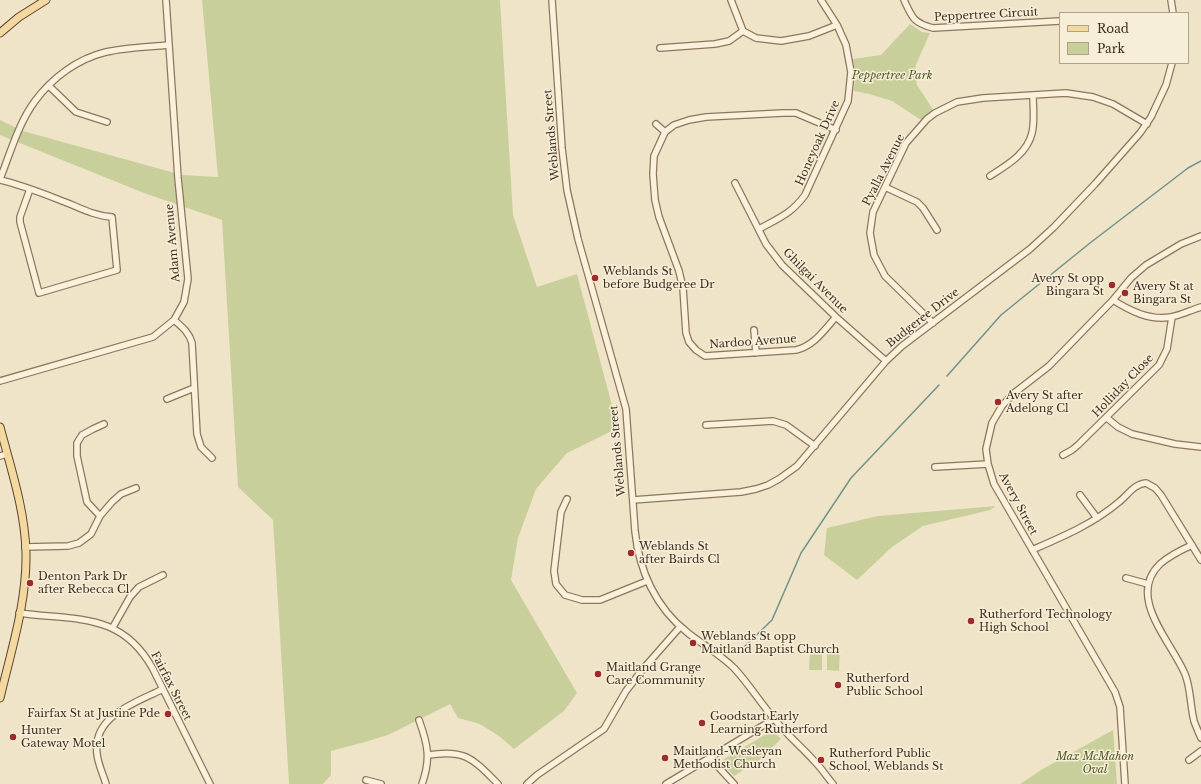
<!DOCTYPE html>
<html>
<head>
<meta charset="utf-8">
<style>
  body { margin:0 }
  #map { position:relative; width:1201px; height:784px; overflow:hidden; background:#f0e4c8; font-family:"Libre Baskerville",serif }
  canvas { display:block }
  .legend { position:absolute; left:1059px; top:12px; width:130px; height:52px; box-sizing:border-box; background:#f7eed8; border:1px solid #ada18e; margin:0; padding:5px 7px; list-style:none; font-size:12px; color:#3d2e20 }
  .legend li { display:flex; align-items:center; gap:8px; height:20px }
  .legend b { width:20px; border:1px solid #ada18e }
</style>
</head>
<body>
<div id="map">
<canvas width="1201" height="784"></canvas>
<ul class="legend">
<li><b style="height:5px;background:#f3d9a0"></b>Road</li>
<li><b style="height:11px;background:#c9cf9b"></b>Park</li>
</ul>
</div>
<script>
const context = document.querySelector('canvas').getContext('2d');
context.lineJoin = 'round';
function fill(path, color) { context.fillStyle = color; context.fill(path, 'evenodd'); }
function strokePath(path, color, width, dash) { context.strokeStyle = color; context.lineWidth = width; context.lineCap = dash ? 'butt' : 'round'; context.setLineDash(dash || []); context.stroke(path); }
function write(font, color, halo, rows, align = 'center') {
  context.font = font + ' "Libre Baskerville",serif'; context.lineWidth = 3; context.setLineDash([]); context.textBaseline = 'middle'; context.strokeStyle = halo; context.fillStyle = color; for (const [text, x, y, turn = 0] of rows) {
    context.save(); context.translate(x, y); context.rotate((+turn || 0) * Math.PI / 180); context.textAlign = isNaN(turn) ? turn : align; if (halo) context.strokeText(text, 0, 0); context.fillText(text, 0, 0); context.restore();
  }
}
fill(new Path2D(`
  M202,0H500L513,215L537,287L577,274L618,428L567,453L536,489L518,538L511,580L577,693L564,711L514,749L499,736L480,724L458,718L450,704L388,735L365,742L331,751V775L323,784H289L273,520L238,487L222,220L144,193L0,135V120L23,131L182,175L218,177Z
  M910,24L922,32L930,33L915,67L917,85L934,111L921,120L892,101L869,94L854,91L855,76L853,59L881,55Z
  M996,506L990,510L923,526L892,547L857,580L824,555L827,528L878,516Z
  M810,648H822V670H809Z
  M827,648H840L839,671L827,670Z
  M1113,730L1117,784H1020L1041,770Z
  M768,733L776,734L781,739L759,760L734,776L723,764L724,759Z`), '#c9cf9b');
strokePath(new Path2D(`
  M947,376L1001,315L1090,243L1188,168L1201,161
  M741,650L772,620L801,553L851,478L939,385`), '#6f938a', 1.5);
const minor = new Path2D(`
  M552,0L562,148L567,190L578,239L626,409L635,531C639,571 656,608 688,633C703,645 720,654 734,668C749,684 761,704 776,721C788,736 803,748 816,763C822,769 827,777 833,784
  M731,0L743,31L756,38L781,41L809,36L837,25
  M904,0C912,18 914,23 933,28L1060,21
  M1171,0L1173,13
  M660,48L715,44L729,41L743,31
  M49,86L76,112L107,122
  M656,124L665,132
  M836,130L796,113H783L706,117L689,120L674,125L665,132L654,156L653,174L655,200L659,217L679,271L683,288L686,333L689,342L696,350L705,356L796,350C814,346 824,330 836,317
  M990,176C1007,165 1027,154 1032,133C1035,121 1033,107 1033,95
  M0,179C10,154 18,124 35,101C52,78 77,59 106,52C127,47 148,47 169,45
  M0,180C22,185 44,194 65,202C80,208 95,216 112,217L117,270L39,293L20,222V217L30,189
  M735,183L766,244L782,265L836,317L886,361
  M885,187L917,202L923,208L937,230
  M759,229C779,218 791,214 805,195L848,101L851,72L846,45L837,25L821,0
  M1113,300C1130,311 1150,321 1171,317C1181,315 1191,310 1201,307
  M174,320C182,327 189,332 192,343L197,434L201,447L212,458
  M933,323L885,276L874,255L870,233L873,212L906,143L927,119L935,113L957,102L983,98L1066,93L1093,97L1113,104L1147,124
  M754,330L756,353
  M0,381L153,337L174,320L184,302L188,279L178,178L166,0
  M167,399L194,388
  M1107,418L1118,427L1132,434L1175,444L1201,447
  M706,425L773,421L786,425L815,446
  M1063,455L1072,450L1078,445L1159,365L1167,349L1172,317
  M0,456L7,454
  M935,467L988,464
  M1080,495L1097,518
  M567,499L561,512L554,571L556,584L565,595L582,600H600L647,581
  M633,500L741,492L756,489L768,485L779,479L797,466L886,361L902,346L1030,249L1054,227L1095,184L1140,133L1151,117L1166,85L1172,63
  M100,516L87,502L77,456V443L82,435L93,429L104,424
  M1192,545C1181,550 1169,556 1160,564C1126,597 1171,641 1185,674C1191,689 1190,705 1194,721C1196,727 1199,733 1201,738
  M25,547L68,546L79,543L91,534L100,516L112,502L121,494L136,488
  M1032,550C1062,537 1093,524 1119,502C1128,495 1134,484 1146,483L1155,488L1161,495L1201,560
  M1126,578L1148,584
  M19,613C75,621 121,611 153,669L210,784
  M113,627L130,597L139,587L163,575
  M419,720C428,745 431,759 422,784
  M428,755C466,749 473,759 498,784
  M710,758L734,784
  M1189,760L1201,751
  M366,780L381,784
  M106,784C103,774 98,764 97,754C92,716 135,703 163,689
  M527,784L537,775L604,729L626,691L643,669L680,627
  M666,784L774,719
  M1125,784L1120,707L1115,692L994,484L988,464L986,449L992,423L1002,406L1013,394L1049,366L1113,300L1131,278L1146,265L1181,244L1201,236`);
const major = new Path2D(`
  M0,33L19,17L46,0
  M0,427C11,469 25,510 26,553C27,602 11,651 0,698`);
strokePath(minor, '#8d765c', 8);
strokePath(major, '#5b4430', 9);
strokePath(minor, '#faf1dc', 5.5);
strokePath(major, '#f3d9a0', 7);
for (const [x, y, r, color] of [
  [595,278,4,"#9e2a2b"],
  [1112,285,4,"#9e2a2b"],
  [1125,293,4,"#9e2a2b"],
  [998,402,4,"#9e2a2b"],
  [631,553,4,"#9e2a2b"],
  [30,583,4,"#9e2a2b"],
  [971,621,4,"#9e2a2b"],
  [693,643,4,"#9e2a2b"],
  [598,674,4,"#9e2a2b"],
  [838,685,4,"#9e2a2b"],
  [168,714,4,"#9e2a2b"],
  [702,723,4,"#9e2a2b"],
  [13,737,4,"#9e2a2b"],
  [665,758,4,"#9e2a2b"],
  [821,760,4,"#9e2a2b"]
]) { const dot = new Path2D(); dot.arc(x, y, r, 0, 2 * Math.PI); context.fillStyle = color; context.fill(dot); strokePath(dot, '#f7eed8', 1.5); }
write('11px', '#3d2e20', '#f7eed8', [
  ["Peppertree Circuit",986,15,-3],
  ["Weblands Street",552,135,-95],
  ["Honeyoak Drive",818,143,-66],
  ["Pyalla Avenue",884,170,-63],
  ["Adam Avenue",173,243,-95],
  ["Ghilgai Avenue",815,281,45],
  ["Budgeree Drive",923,318,-38],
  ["Nardoo Avenue",753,342,-4],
  ["Holliday Close",1123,386,-46],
  ["Weblands Street",618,451,-95],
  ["Avery Street",1018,504,62],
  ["Fairfax Street",171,686,63]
]);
write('italic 11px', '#4d5a26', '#f7eed8', [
  ["Peppertree Park",892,76],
  ["Max McMahon",1095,757],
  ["Oval",1095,770]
]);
write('11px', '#3d2e20', '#f7eed8', [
  ["Weblands St",603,272],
  ["before Budgeree Dr",603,285],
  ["Avery St opp",1104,279,"right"],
  ["Bingara St",1104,292,"right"],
  ["Avery St at",1133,287],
  ["Bingara St",1133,300],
  ["Avery St after",1006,396],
  ["Adelong Cl",1006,409],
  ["Weblands St",639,547],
  ["after Bairds Cl",639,560],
  ["Denton Park Dr",38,577],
  ["after Rebecca Cl",38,590],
  ["Rutherford Technology",979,615],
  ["High School",979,628],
  ["Weblands St opp",701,637],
  ["Maitland Baptist Church",701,650],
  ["Maitland Grange",606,668],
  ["Care Community",606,681],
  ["Rutherford",846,679],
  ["Public School",846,692],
  ["Fairfax St at Justine Pde",160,714,"right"],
  ["Goodstart Early",710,717],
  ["Learning Rutherford",710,730],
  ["Hunter",21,731],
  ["Gateway Motel",21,744],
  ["Maitland-Wesleyan",673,752],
  ["Methodist Church",673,765],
  ["Rutherford Public",829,754],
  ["School, Weblands St",829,767]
], 'left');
</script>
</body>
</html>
